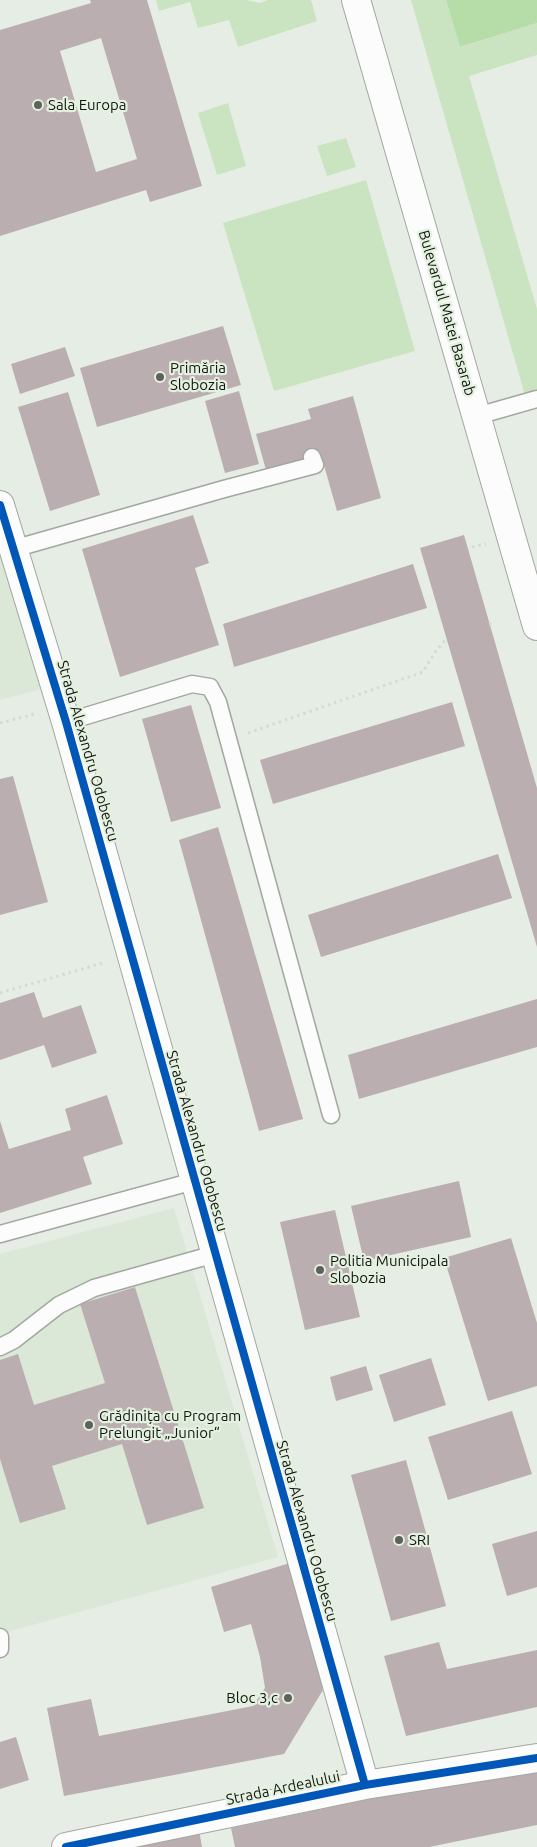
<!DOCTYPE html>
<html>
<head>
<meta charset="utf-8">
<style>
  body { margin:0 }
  canvas { display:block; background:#e6ede4 }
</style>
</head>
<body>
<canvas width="537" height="1847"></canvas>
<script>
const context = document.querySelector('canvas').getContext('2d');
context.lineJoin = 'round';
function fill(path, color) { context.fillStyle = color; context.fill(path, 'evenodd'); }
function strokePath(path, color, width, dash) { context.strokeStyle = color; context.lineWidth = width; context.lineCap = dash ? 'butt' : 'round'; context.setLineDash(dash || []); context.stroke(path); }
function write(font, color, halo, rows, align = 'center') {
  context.font = font + ' Ubuntu,sans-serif'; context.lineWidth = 4.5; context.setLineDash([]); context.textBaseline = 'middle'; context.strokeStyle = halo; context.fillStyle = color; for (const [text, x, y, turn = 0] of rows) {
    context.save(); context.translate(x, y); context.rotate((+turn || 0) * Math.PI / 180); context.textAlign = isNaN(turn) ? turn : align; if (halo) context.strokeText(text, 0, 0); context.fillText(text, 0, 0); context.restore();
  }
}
fill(new Path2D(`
  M0,552L42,689L0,700Z
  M174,1208L278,1557L0,1634V1254Z`), '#dbe8d7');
fill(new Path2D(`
  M156,0H246L260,3L268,0H311L317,21L238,47L229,20L198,28L190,2L159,11Z
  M411,0H446L460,47L455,49L537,23V55L469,76L537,309V399L527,402Z
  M228,103L246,166L217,175L198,113Z
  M346,138L356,167L327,176L317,146Z
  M366,180L415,351L274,391L223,223Z`), '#cae3c1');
fill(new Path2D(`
  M446,0H537V23L460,47Z`), '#b6dda8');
fill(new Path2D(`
  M90,0H147L202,186L150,202L146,190L0,236V30L91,3ZM101,38L137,159L96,172L60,51Z
  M223,326L241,385L97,427L80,368Z
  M65,347L75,376L20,394L11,364Z
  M239,391L259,464L225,473L205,401Z
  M68,392L100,495L50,511L18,407Z
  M353,396L381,498L337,511L321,455L266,470L256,434L311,419L308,409Z
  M193,515L209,563L195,568L219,645L120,677L82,549Z
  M464,535L537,788V947L420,548Z
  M413,564L427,608L234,667L223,624Z
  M452,702L465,746L273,804L260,760Z
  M191,705L221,808L171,822L142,719Z
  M13,776L48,902L0,915V779Z
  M218,827L303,1119L259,1131L179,840Z
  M498,854L512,898L321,957L308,915Z
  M34,992L43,1018L81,1005L97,1053L52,1068L44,1045L0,1060V1003Z
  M537,999V1047L359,1099L348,1055Z
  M107,1095L123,1144L83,1157L92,1184L0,1213V1121L9,1149L71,1130L65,1109Z
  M459,1181L471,1237L364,1261L351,1206Z
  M335,1210L360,1317L305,1330L280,1222Z
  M511,1238L537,1323V1386L488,1401L444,1258Z
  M135,1287L204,1508L147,1525L122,1444L52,1466L66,1509L20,1523L0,1459V1360L18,1354L34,1405L105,1383L80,1304Z
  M431,1358L446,1405L394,1422L379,1375Z
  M366,1366L373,1390L336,1401L330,1377Z
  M512,1411L532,1474L448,1500L428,1437Z
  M406,1460L446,1606L391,1621L351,1475Z
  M537,1531V1587L507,1596L492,1544Z
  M290,1563L323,1690L284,1754L64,1796L47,1708L91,1699L99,1736L253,1706L265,1688L260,1657L251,1624L224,1632L211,1587Z
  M439,1642L447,1669L537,1650V1707L406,1736L384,1656Z
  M16,1737L29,1780L0,1789V1742Z
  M537,1764V1825L429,1847H235L231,1828Z
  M199,1830L202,1847H121Z`), '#bbaeb0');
const service = new Path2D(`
  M477,416L537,399
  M13,549L224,489L315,465L312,457
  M66,722L192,684L210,687L218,702L331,1115
  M0,1234L194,1181
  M0,1347L14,1340L59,1305L94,1288L215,1254
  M0,1637V1649`);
const minor = new Path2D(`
  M0,505L66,722L365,1785
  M66,1847L365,1785L537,1758`);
const primary = new Path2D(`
  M356,0L537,626`);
strokePath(service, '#a2a8a0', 19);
strokePath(minor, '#a2a8a0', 30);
strokePath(primary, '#a2a8a0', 30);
strokePath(new Path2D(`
  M472,547L486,544
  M489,624L494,623
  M0,723L34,714
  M248,733L423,672L435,652L447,638
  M0,993L106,962`), '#d8d9d7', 3, [2.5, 4]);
strokePath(service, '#fbfcfb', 16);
strokePath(minor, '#fbfcfb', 28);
strokePath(primary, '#fbfcfb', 28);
strokePath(new Path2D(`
  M0,505L66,722L365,1785
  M66,1847L365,1785L537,1758`), '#0057b8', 8);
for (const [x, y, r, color] of [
  [38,105,5,"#5d625b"],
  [160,377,5,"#5d625b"],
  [320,1270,5,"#5d625b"],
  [89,1425,5,"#5d625b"],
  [399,1540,5,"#5d625b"],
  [288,1698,5,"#5d625b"]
]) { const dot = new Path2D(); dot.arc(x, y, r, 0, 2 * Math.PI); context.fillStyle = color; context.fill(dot); strokePath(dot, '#e4f1e0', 2); }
write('15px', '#131711', '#e4f1e0', [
  ["Sala Europa",48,105],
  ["Primăria",170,368],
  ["Slobozia",170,385],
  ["Politia Municipala",330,1261],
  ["Slobozia",330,1278],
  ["Grădinița cu Program",99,1416],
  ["Prelungit „Junior“",99,1433],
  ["SRI",409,1540],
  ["Bloc 3,c",278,1698,"right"]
], 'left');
write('15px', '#131711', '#e4f1e0', [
  ["Bulevardul Matei Basarab",447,313,74],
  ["Strada Alexandru Odobescu",88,751,74],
  ["Strada Alexandru Odobescu",197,1141,74],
  ["Strada Alexandru Odobescu",307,1531,74],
  ["Strada Ardealului",283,1788,-12]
]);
</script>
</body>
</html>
